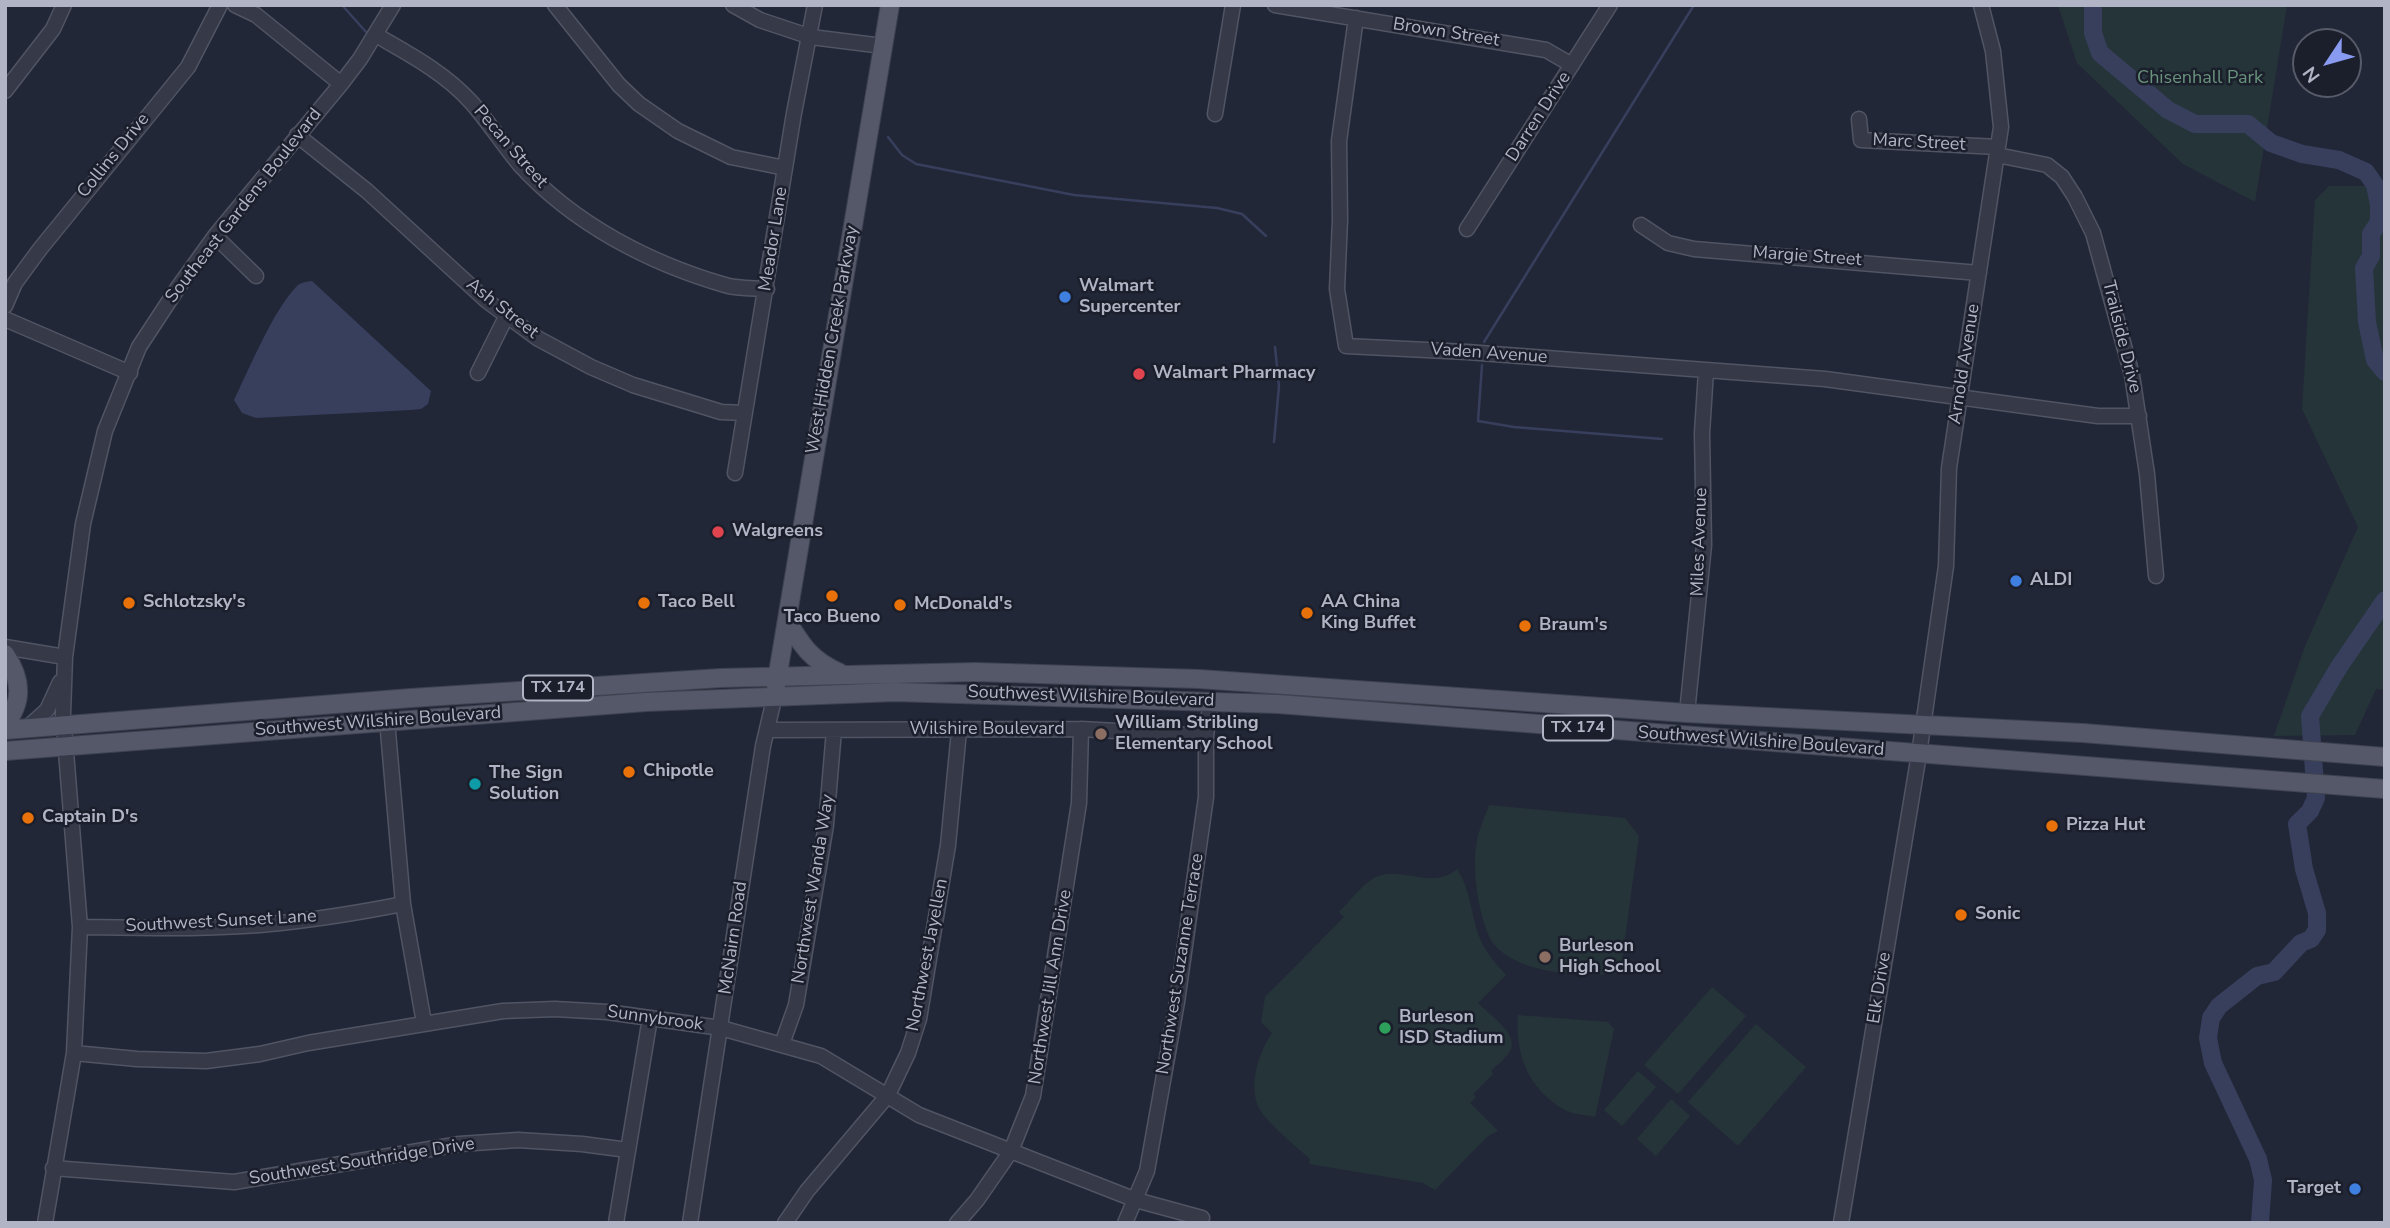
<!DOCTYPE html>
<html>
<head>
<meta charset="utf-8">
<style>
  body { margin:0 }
  #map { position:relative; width:2390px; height:1228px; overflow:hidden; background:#222737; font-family:"Nunito Sans",sans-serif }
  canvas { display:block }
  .frame { position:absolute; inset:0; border:7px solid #b0b4c4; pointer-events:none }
  .north { position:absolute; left:2292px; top:28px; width:70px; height:70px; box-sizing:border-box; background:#1b1f2c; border:2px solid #575b69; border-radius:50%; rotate:234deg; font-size:19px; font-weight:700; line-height:28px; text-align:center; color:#b0b4c4 }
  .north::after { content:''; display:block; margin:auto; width:24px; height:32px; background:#899bf1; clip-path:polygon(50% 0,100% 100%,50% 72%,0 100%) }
</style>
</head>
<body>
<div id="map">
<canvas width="2390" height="1228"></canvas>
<div class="frame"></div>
<div class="north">N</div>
</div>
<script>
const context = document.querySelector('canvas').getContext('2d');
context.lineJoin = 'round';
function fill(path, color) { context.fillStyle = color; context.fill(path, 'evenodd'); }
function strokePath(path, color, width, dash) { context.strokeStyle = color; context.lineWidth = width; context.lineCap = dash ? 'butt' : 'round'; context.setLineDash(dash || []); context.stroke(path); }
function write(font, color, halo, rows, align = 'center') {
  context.font = font + ' "Nunito Sans",sans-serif'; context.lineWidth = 5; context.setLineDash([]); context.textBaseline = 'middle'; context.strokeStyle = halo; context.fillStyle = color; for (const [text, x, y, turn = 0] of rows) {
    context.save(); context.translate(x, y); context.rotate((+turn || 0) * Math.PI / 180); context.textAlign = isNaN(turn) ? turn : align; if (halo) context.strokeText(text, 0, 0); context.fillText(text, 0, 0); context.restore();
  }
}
fill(new Path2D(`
  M2058,5H2287L2255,202L2183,164L2077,63Z
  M2329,186H2379L2385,195V690L2376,689L2355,735L2274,736L2305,646L2358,527L2302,409L2315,200Z
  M1489,805L1625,818L1639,836L1620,974C1584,975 1546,976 1513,959C1507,956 1496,948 1492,942C1479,918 1471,869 1477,841C1479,829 1485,817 1489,805Z
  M1457,869C1473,894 1470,918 1482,943C1488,955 1497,965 1506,975L1478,1003C1488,1014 1520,1034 1510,1051C1506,1058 1497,1065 1491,1071L1493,1074L1473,1094L1476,1097L1470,1103L1498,1131L1488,1136L1435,1190L1423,1183L1309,1164L1310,1159C1297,1147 1266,1122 1259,1108C1248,1085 1259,1052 1272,1033L1261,1022L1265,997L1344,917L1339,912C1350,901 1362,884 1376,877C1400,865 1432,891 1457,869Z
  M1712,987L1746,1016L1678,1094L1644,1065Z
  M1518,1015L1608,1022L1614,1029L1595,1117C1585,1115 1572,1114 1563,1109C1528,1088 1515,1054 1518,1015Z
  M1756,1024L1806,1067L1738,1146L1688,1102Z
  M1638,1071L1656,1087L1622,1126L1604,1110Z
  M1671,1099L1690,1116L1656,1156L1637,1139Z`), '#253439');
fill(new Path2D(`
  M312,281L431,391L428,404L421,409L411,410L256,418L242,413L234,400C249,369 273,311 296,287C301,282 306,282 312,281Z`), '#373f5d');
strokePath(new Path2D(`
  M342,5L366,32
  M888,137L902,155L916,164L1074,195L1217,208L1242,214L1266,236
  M1484,342L1694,5
  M1482,365L1478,421L1514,427L1662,439
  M1274,442L1279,386L1275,347`), '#373f5d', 2.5);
strokePath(new Path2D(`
  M2093,5V33L2100,53L2168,110L2195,124H2248L2271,143L2302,154L2339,160L2366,172L2375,185L2379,205V222L2371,234V256L2364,268L2367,322L2375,360L2385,372
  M2260,1223L2263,1180L2258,1159L2213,1063L2208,1038L2211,1018L2219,1006L2257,976L2274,972L2301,943L2311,939L2317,930V913L2304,869L2297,824L2310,811L2316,798L2310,716L2339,667L2385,600`), '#373f5d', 18);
const minor = new Path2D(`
  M235,5L256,15L341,84
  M555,5L619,85L639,104L678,131L731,157L785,168
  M733,5L760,20L811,37L883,46
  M1275,5L1546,50L1572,65
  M1356,18L1339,141L1340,220L1337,289L1346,346L1467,352L1825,379L2098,416H2139
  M376,35C409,54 445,73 471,102C489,122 503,145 520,165C574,224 649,263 725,285C738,289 753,288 767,289
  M5,91L53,29L64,5
  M1215,114L1233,5
  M1859,119L1861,140L1998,147
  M297,135L367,191L487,301L537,338L591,367L633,385L721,412L745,413
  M1997,155L2047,165L2062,177L2075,197L2093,233L2132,375L2147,474L2156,576
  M1641,225L1668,243L1694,249L1979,273
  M1467,229L1610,5
  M215,236L256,276
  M5,306L15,283L40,249L188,67L220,5
  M5,319L130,373
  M478,373L507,315
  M735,473L794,113L815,5
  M5,647L65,657
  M1687,713L1704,545L1702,433L1706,371
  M387,720L403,904L424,1023
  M27,728L47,710L60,682
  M768,730L1081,729L1206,736
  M80,927C147,928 214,930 280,923C321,919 362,912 403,904
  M782,1044L796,1005L826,825L834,730
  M74,1053L137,1059L206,1061L260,1054L308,1043L503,1011L555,1009L607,1012L721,1028L821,1056L919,1115L1136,1200L1202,1218
  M53,1168L234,1182L460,1144L518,1140L582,1144L628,1150
  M45,1223L74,1053L80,927L63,714L65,657L83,524L105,431L139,347L179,286L215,236L341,84L360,59L393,5
  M616,1223L650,1018
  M690,1223L763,746L775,695
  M785,1223L807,1191L888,1095L908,1053L919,1019L948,845L959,731
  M957,1223L977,1200L1011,1151L1033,1096L1079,803L1081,729
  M1125,1223L1147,1171L1177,1002L1206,797V736L1211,700
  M1841,1223L1919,754L1946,566L1949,468L2001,127L1993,51L1981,5`);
const major = new Path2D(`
  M787,621C803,647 811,660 840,673
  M5,654C21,678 24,701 5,724
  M776,685L890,5
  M5,730L411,698L721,678L975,672L1199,679L1687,713L2083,733L2385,757
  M5,751L646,702L895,692L1278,704L2385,789`);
strokePath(minor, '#505463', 17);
strokePath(major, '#3f4351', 20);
strokePath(minor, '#363948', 14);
strokePath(major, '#545868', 18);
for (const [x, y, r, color] of [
  [1065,297,7,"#3f7fe0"],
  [1139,374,7,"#e0444e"],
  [718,532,7,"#e0444e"],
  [2016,581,7,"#3f7fe0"],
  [832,596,7,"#e8710a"],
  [129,603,7,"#e8710a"],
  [644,603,7,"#e8710a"],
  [900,605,7,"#e8710a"],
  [1307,613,7,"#e8710a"],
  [1525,626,7,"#e8710a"],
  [1101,734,7,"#8d6e63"],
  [629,772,7,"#e8710a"],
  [475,784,7,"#0f9aa8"],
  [28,818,7,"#e8710a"],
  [2052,826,7,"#e8710a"],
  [1961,915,7,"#e8710a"],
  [1545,957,7,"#8d6e63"],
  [1385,1028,7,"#2e9e5b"],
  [2355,1189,7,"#3f7fe0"]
]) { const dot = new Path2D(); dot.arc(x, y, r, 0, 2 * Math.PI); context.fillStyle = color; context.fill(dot); strokePath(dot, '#1b1f2c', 2.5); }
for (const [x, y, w] of [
  [558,688,70],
  [1578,728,70]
]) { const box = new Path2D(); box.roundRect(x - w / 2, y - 12.5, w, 25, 5); context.fillStyle = '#1b1f2c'; context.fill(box); strokePath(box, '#b0b4c4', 2); }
write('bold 16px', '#b0b4c4', null, [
  ["TX 174",558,688],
  ["TX 174",1578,728]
]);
write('18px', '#b0b4c4', '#1b1f2c', [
  ["Brown Street",1446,33,9],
  ["Darren Drive",1539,117,-57],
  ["Marc Street",1919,143,3],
  ["Pecan Street",510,147,49],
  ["Collins Drive",114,156,-51],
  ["Southeast Gardens Boulevard",244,206,-52],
  ["Meador Lane",774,239,-81],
  ["Margie Street",1807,257,4],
  ["Ash Street",502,309,38],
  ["Trailside Drive",2121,337,76],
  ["West Hidden Creek Parkway",833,340,-80],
  ["Vaden Avenue",1489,354,4],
  ["Arnold Avenue",1965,364,-81],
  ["Miles Avenue",1700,542,-88],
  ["Southwest Wilshire Boulevard",1091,697,2],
  ["Southwest Wilshire Boulevard",378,722,-4],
  ["Wilshire Boulevard",987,730],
  ["Southwest Wilshire Boulevard",1761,742,4],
  ["Northwest Wanda Way",814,889,-81],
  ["Southwest Sunset Lane",221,922,-3],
  ["McNairn Road",734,938,-82],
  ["Northwest Jayellen",928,955,-79],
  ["Northwest Suzanne Terrace",1181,964,-81],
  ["Northwest Jill Ann Drive",1051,987,-81],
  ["Elk Drive",1880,988,-81],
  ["Sunnybrook",655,1019,8],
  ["Southwest Southridge Drive",362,1162,-9]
]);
write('18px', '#69937c', '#1b1f2c', [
  ["Chisenhall Park",2200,79]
]);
write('bold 18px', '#b0b4c4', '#1b1f2c', [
  ["Walmart",1079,287],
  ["Supercenter",1079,308],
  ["Walmart Pharmacy",1153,374],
  ["Walgreens",732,532],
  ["ALDI",2030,581],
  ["Schlotzsky's",143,603],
  ["Taco Bell",658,603],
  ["AA China",1321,603],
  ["King Buffet",1321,624],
  ["McDonald's",914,605],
  ["Taco Bueno",832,618,"center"],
  ["Braum's",1539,626],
  ["William Stribling",1115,724],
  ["Elementary School",1115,745],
  ["Chipotle",643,772],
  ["The Sign",489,774],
  ["Solution",489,795],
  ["Captain D's",42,818],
  ["Pizza Hut",2066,826],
  ["Sonic",1975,915],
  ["Burleson",1559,947],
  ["High School",1559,968],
  ["Burleson",1399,1018],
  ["ISD Stadium",1399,1039],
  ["Target",2341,1189,"right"]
], 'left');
</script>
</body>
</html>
